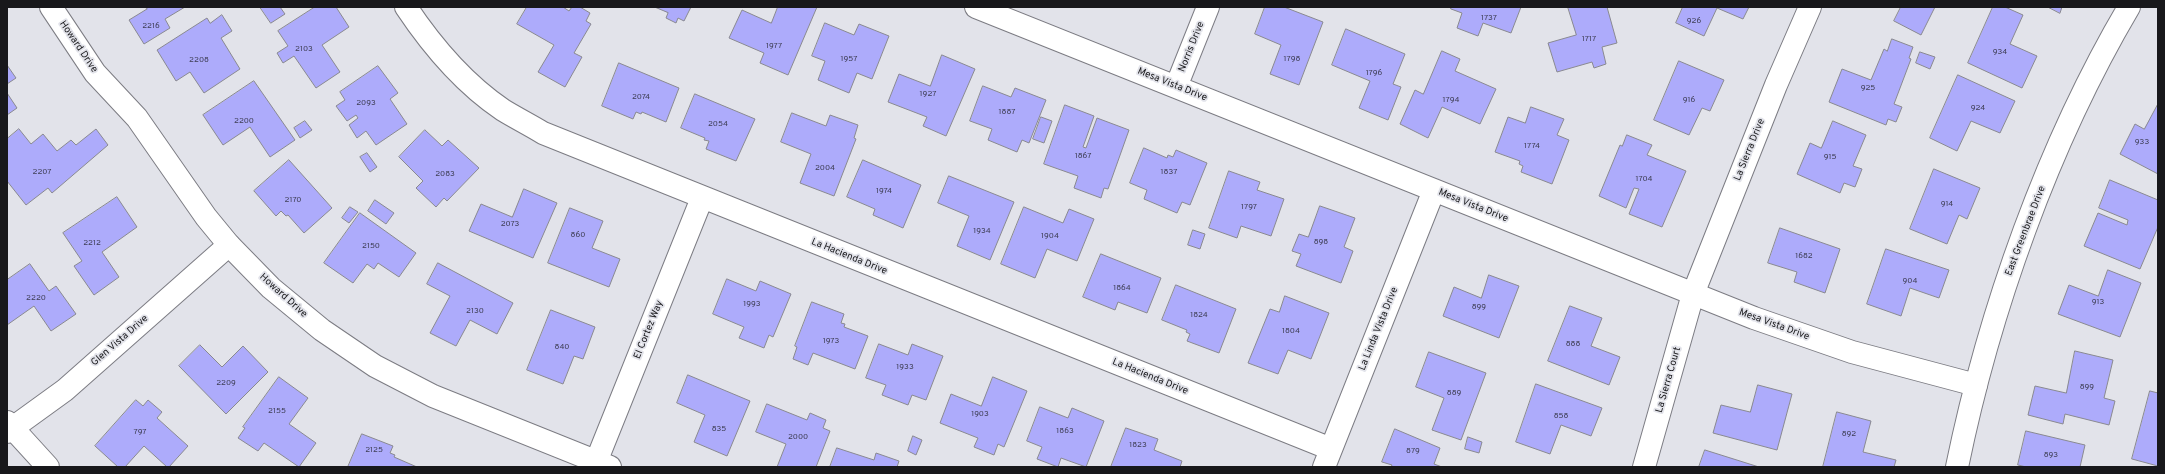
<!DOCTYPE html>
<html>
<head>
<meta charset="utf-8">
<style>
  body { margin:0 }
  #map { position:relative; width:2165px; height:474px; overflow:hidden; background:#e2e3ea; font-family:Overpass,sans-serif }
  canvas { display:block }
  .frame { position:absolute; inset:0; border:8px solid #18181b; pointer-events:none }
</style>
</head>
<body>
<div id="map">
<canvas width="2165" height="474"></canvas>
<div class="frame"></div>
</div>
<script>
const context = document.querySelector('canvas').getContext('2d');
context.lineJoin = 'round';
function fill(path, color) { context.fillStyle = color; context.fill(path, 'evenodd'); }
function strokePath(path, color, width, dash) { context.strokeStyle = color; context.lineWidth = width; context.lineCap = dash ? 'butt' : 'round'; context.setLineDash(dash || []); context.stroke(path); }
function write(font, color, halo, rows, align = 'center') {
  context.font = font + ' Overpass,sans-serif'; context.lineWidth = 3.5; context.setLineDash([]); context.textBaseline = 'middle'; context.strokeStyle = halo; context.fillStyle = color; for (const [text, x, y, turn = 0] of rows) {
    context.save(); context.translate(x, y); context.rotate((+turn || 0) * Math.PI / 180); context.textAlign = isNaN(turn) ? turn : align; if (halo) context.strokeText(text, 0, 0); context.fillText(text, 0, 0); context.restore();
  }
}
const building = new Path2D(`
  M145,7H185L165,19L170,28L144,44L129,20L147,9Z
  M260,7H280L285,14L271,23Z
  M315,7H336L349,27L322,45L340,72L316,88L294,56L283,63L277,53L288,46L278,31Z
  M527,7H563L569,11L572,7H580L590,13L586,21L591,24L574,53L582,57L565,87L538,72L554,45L517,24Z
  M655,7H691L684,21L678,18L676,23L666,18L668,13Z
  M778,7H817L788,75L760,63L764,53L729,38L742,10L771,23Z
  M1265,7H1284L1323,22L1299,85L1270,74L1281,45L1255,34Z
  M1451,7H1521L1511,33L1483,23L1478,36L1457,28L1462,13L1451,9Z
  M1568,7H1607L1617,43L1602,47L1606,64L1594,68L1592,62L1557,72L1548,43L1576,35Z
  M1683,7H1749L1743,19L1717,8L1704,36L1676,23Z
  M1901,7H1935L1921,35L1894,21Z
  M1993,7H2005L2023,15L2010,44L2037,56L2022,88L1968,63Z
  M2048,7H2062L2060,13Z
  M222,15L232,31L221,38L240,69L204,93L190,72L176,81L157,50L207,18L210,23Z
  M825,23L854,35L859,24L889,36L872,79L857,73L849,93L818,80L825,61L812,56Z
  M1346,29L1405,54L1393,84L1401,87L1388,120L1359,108L1370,81L1332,65Z
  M1892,39L1913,47L1909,58L1911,59L1894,104L1902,107L1896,122L1888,119L1886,125L1829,102L1842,69L1871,80L1884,49L1887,51Z
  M1442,51L1460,59L1455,71L1496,89L1480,124L1442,107L1428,138L1400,124L1415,90L1423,94Z
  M1920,52L1935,57L1930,69L1916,63Z
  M942,55L975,69L946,136L923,126L927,117L888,102L899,74L930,86Z
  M1679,61L1724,80L1710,111L1702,108L1689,135L1654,120Z
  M619,63L679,88L666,122L642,112L641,114L636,112L633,119L602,106Z
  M7,65L16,78L7,84Z
  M378,66L398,93L390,99L407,124L376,145L366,131L357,138L349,125L358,118L356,115L347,121L336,106L345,100L340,92Z
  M1958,75L2015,101L2000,133L1971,121L1957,151L1930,138Z
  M254,81L295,140L270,157L250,127L223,145L203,115Z
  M983,86L1011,97L1015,88L1046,100L1029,143L1022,140L1017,152L988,140L992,129L970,121Z
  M7,93L17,108L7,115Z
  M695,94L755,119L736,161L706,149L709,141L704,140L705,138L681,128Z
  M2158,104V174L2120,154L2135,124L2144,129Z
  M1065,105L1094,116L1083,147L1086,148L1097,118L1129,130L1108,189L1104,188L1101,198L1074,188L1078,176L1044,164Z
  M1531,107L1564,119L1557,135L1569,140L1552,184L1521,172L1523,166L1519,164L1520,161L1495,152L1508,117L1525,123Z
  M792,113L826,126L830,115L858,125L854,138L856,139L834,196L800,183L811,154L781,142Z
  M1041,117L1052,121L1044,143L1033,139Z
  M305,121L312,130L300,138L294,128Z
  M1833,121L1866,135L1853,166L1862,169L1855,187L1844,183L1840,193L1797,174L1810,143L1821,148Z
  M19,129L31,144L43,134L57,151L71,140L76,145L96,129L108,145L52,193L48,188L26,205L7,181V139Z
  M425,130L442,146L448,140L479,168L447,201L444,198L436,207L416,188L423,181L399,157Z
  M1627,135L1652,145L1647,155L1686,171L1662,227L1629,214L1639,189L1634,188L1626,208L1599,196L1620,145L1622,146Z
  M1144,148L1167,158L1168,155L1173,157L1176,150L1207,163L1190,205L1182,202L1177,213L1144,199L1147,190L1130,183Z
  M367,153L377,167L370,172L360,157Z
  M289,160L332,208L304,233L288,215L286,216L281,211L276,216L254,191Z
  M863,160L921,185L903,228L873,215L875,209L847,197Z
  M1934,169L1980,188L1967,219L1959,215L1947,244L1910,229Z
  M1229,171L1260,182L1257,190L1284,199L1271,236L1241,226L1237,238L1209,228Z
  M949,176L1014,202L990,260L957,246L969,216L938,203Z
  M2110,180L2158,200V227L2140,269L2084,246L2098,213L2127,225L2128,220L2099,208Z
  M524,189L557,203L533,258L469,231L481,204L512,217Z
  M117,197L137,227L102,252L119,277L94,295L74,266L82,261L63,233Z
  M375,200L394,213L386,224L368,211Z
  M1320,206L1355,218L1344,247L1353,251L1341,283L1296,266L1301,254L1292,251L1299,234L1308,237Z
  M350,207L358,212L349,223L342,218Z
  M1024,207L1063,223L1069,209L1094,219L1077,261L1047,249L1035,278L1001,264Z
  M570,208L603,221L592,248L620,259L609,287L548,263Z
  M360,213L416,253L399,277L378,263L374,269L367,264L353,283L324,263Z
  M1780,228L1840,249L1825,293L1794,282L1797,272L1768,263Z
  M1193,230L1205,234L1200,249L1188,245Z
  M1886,249L1949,270L1939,298L1910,288L1901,316L1867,304Z
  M1101,254L1161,278L1147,313L1118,302L1115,310L1083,297Z
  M438,263L513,303L497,334L470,320L456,346L430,333L450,296L427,284Z
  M30,264L49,291L56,286L76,314L51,331L34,306L7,325V280Z
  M2108,270L2141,283L2120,337L2058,314L2069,285L2098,296Z
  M1489,275L1519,286L1499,338L1443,316L1454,287L1481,298Z
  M727,279L756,291L760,281L791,294L773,337L769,335L764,348L739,338L744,327L713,314Z
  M1176,285L1236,309L1219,353L1187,341L1190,334L1186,332L1187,330L1162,320Z
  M1285,296L1329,313L1311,359L1288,350L1278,374L1248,363L1270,309L1279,312Z
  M812,302L844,314L841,323L845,324L844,327L868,336L855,369L813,353L808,365L793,359L797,347L795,346Z
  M1570,306L1602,318L1591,346L1620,357L1609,385L1548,361Z
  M551,310L595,327L583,359L574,356L563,384L527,370Z
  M879,344L908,355L912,344L943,356L926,400L912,395L908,405L882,395L886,385L866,378Z
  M200,345L222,367L243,346L268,372L226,414L179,366Z
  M2075,351L2113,360L2104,398L2115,401L2109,425L2065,414L2063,424L2028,415L2035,386L2066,393Z
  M1429,352L1486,373L1461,440L1432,430L1444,398L1416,387Z
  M688,375L750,401L727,456L694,442L705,415L677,403Z
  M279,377L308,398L289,424L316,443L299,467L264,443L258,451L238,438L245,428L243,427Z
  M993,377L1027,391L1004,447L998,444L994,455L974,447L978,438L940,423L951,394L981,406Z
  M1536,384L1602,408L1591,436L1561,425L1550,454L1516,442Z
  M1758,385L1792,394L1777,450L1713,433L1721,405L1750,412Z
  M2150,391L2158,393V466L2132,459Z
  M136,400L143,406L148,400L162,412L157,418L188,446L169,467H167L144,446L125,467H118L95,446Z
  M767,404L807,420L810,413L826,420L823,428L830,431L816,467H777L786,444L756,432Z
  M1040,407L1068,418L1072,408L1104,421L1086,467L1061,458L1058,467L1037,459L1042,447L1027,441Z
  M1837,412L1871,421L1863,452L1896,460L1894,467H1823Z
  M1126,428L1158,439L1154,450L1182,461L1180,467H1111Z
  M1395,429L1440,448L1434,464L1442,467H1391L1392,465L1382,462Z
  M2026,431L2085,445L2080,467H2026L2018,465Z
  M362,434L393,446L390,453L395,455L394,457L417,467H348Z
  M913,436L922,440L916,455L908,451Z
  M1468,437L1482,442L1479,453L1465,449Z
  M837,448L874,460L876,453L899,461L897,467H830Z
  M1705,450L1759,467H1699Z`);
fill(building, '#adabfb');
strokePath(building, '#898990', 1);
const minor = new Path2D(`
  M406,7C432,46 463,83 503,110C516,118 530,125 543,133L1331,449
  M976,7L1754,318L1852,352L1976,385
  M1176,87L1208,7
  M7,422L48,467
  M7,432L65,390L229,245
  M596,462L702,198
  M1324,467L1434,190
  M1644,467L1693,294L1776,85L1810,7`);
const tertiary = new Path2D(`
  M51,7L95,73L137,118L206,217L229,245L271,288L322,330L375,366L433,396L610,467
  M1957,467C1989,311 2048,144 2129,7`);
strokePath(minor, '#7c7c83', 24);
strokePath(tertiary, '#7c7c83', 24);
strokePath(minor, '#fff', 22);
strokePath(tertiary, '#fff', 22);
write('8px', '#3d3d53', null, [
  ["1737",1489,18],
  ["926",1694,21],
  ["2216",151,26],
  ["1717",1589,39],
  ["1977",774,46],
  ["2103",304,49],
  ["934",2000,52],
  ["1957",849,59],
  ["1798",1292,59],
  ["2208",199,60],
  ["1796",1374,73],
  ["925",1868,88],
  ["1927",928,94],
  ["2074",641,97],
  ["1794",1451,100],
  ["916",1689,100],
  ["2093",366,103],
  ["924",1978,108],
  ["1887",1007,112],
  ["2200",244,121],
  ["2054",718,124],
  ["933",2142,142],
  ["1774",1532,146],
  ["1867",1083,156],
  ["915",1830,157],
  ["2004",825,168],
  ["2207",42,172],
  ["1837",1169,172],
  ["2083",445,174],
  ["1704",1644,179],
  ["1974",884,191],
  ["2170",293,200],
  ["914",1947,204],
  ["1797",1249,207],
  ["2073",510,224],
  ["1934",982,231],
  ["860",578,235],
  ["1904",1050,236],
  ["898",1321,242],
  ["2212",92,243],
  ["2150",371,246],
  ["1682",1804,256],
  ["904",1910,281],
  ["1864",1122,288],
  ["2220",36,298],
  ["913",2098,302],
  ["1993",752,304],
  ["899",1479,307],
  ["2130",475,311],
  ["1824",1199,315],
  ["1804",1291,331],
  ["1973",831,341],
  ["888",1573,344],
  ["840",562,347],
  ["1933",905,367],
  ["2209",226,383],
  ["899",2087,387],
  ["889",1454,393],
  ["2155",277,411],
  ["1903",980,414],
  ["858",1561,416],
  ["835",719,429],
  ["1863",1065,431],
  ["797",140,432],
  ["892",1849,434],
  ["2000",798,437],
  ["1823",1138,445],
  ["2125",374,450],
  ["879",1413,451],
  ["893",2051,455]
]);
write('10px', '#18181b', '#e2e3ea', [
  ["Howard Drive",78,47,56],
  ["Norris Drive",1192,47,-68],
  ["Mesa Vista Drive",1172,85,22],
  ["La Sierra Drive",1750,150,-68],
  ["Mesa Vista Drive",1473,206,22],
  ["East Greenbrae Drive",2026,231,-69],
  ["La Hacienda Drive",849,257,22],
  ["Howard Drive",283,296,42],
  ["Mesa Vista Drive",1774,325,20],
  ["La Linda Vista Drive",1379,329,-68],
  ["El Cortez Way",649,330,-68],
  ["Glen Vista Drive",120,341,-41],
  ["La Hacienda Drive",1150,377,22],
  ["La Sierra Court",1669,380,-74]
]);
</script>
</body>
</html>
